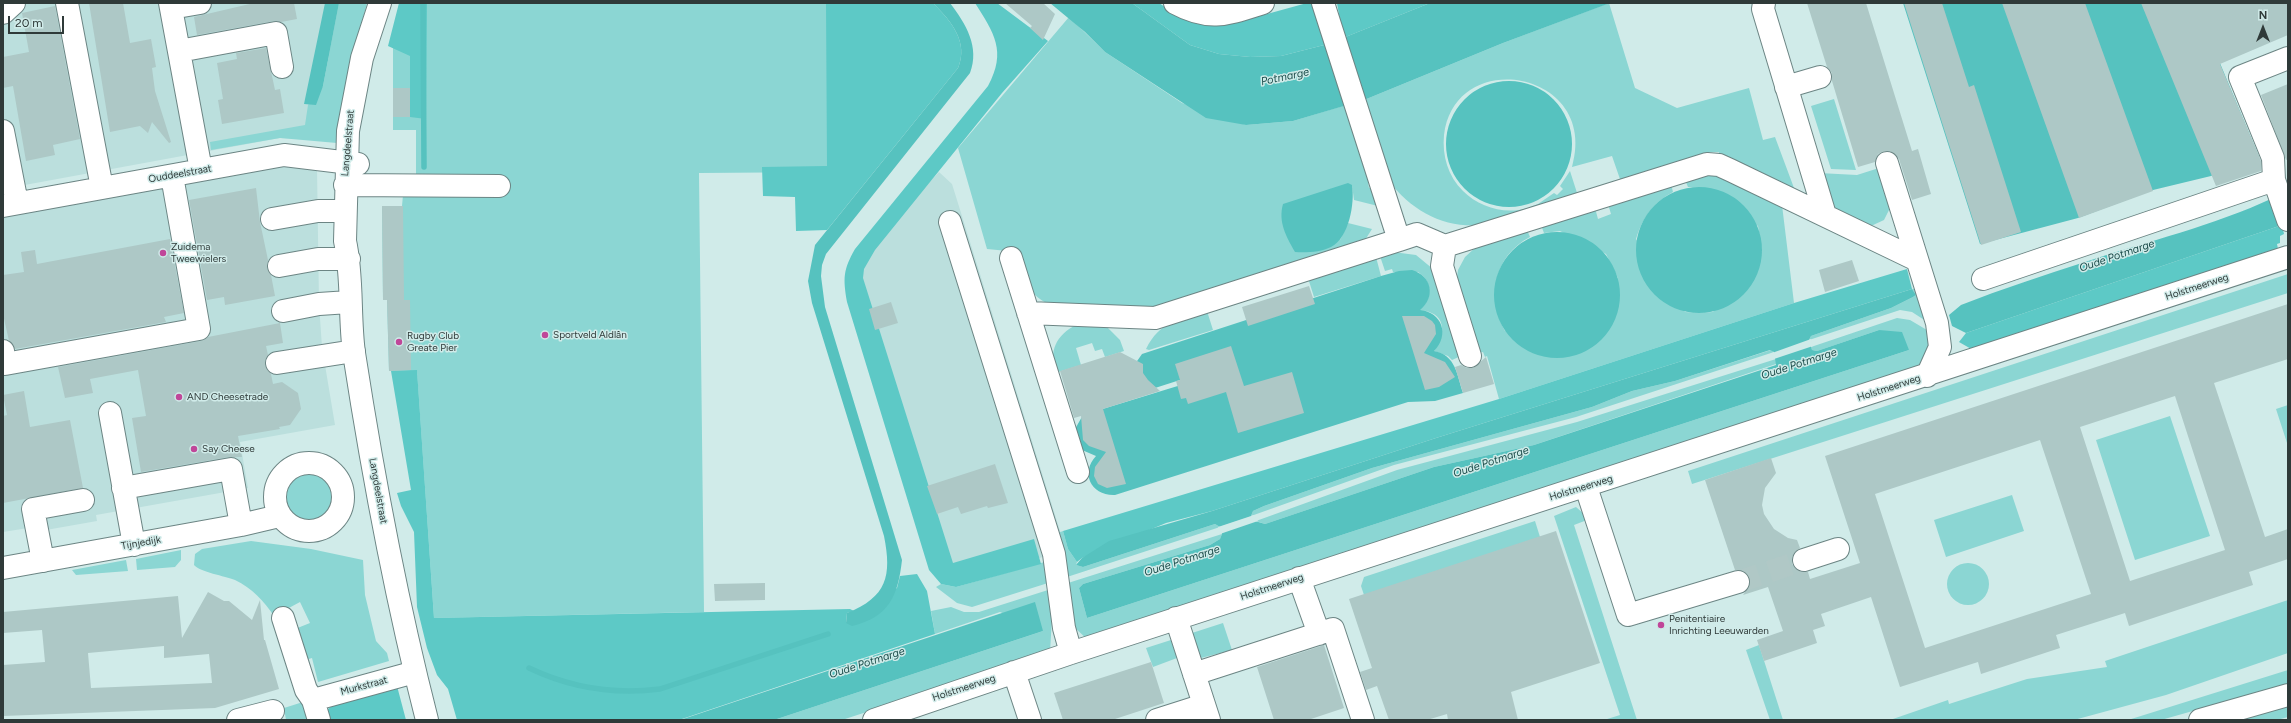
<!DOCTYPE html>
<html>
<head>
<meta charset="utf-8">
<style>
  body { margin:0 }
  #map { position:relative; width:2291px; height:723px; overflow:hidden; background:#d0ebe9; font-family:Figtree,sans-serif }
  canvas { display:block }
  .frame { position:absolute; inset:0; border:4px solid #2f3a39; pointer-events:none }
  .north { position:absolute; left:2243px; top:8px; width:40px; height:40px; -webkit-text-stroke:3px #d0ebe9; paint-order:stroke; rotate:0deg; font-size:11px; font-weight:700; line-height:16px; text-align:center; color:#2f3a39 }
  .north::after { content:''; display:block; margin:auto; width:14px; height:18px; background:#2f3a39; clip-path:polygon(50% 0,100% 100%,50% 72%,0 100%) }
  .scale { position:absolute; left:8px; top:16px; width:56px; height:18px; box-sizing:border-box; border:2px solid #2f3a39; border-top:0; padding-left:5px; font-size:12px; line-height:14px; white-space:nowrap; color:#2f3a39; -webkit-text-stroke:3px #d0ebe9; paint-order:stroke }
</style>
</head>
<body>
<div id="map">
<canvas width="2291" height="723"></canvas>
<div class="frame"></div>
<div class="north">N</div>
<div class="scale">20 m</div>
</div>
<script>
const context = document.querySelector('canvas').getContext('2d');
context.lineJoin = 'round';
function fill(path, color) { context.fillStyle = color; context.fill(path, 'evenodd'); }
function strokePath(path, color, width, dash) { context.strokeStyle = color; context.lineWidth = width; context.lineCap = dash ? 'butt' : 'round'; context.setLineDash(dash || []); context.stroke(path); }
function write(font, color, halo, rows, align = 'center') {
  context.font = font + ' Figtree,sans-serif'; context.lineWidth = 3; context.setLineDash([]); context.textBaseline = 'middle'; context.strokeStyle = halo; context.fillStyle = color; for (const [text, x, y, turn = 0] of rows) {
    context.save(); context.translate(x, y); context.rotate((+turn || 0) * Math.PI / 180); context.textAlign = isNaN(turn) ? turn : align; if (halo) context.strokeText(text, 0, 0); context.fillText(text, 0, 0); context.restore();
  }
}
fill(new Path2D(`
  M3,3H345L304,139L280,138L3,189Z
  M282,164L317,168L319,304L322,347L335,425L240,442L248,488L96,515L97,521L29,533L28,528L3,532V214Z
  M939,172L952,184L1066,550L1036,559L941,577L853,281L867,248Z`), '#bbdfdd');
fill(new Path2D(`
  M339,3H367L351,64L337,143L280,138L211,150L210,142L305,125L308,105L323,86Z
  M403,3H832V172L699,173L704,612L434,618L417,371H389L387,300H383L382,206H402L403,195H416V130H393V29Z
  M1609,3L1635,88L1677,108L1749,88L1763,140L1775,137L1794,188L1792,190L1719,157V152H1709V156L1621,182L1612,156L1572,167C1600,71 1455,45 1444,135C1442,156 1448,176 1463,191C1479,207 1505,215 1527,208L1528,212C1516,216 1503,222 1490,224C1449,231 1413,213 1389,181L1364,100L1503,43Z
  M1069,17L1105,52L1182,103L1246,125L1293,121L1346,105L1372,181L1368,183L1369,188L1374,187L1378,206L1354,200L1352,185L1340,240L1348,223L1372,229L1365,240L1155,310L1050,305C1024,292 1025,277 1018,252L987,249L958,148Z
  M1834,99L1856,170L1831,169L1811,106Z
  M1879,168L1890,208L1884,220L1871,226L1836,214L1819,173L1857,175Z
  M1570,171L1578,196L1531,211L1530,207L1538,204L1554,193L1557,195L1563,189L1560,186Z
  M1714,174L1782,205L1794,303L1499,399L1487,356L1485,357L1483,352L1478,353L1456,284L1458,270L1465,257L1476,247L1527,230L1530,237C1493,256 1487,298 1505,331L1618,278L1606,254L1560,231L1544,233L1541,225L1595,208L1598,219L1611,214L1608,204L1671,184L1673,192C1654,202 1642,218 1636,239L1685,312L1699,313L1713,312L1762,251L1758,226L1698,187H1688L1685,180Z
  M1393,252L1416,255L1433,269L1461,356L1452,360L1448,356L1434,351C1447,332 1446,312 1419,310C1433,299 1433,282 1418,272H1393L1392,269L1385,271L1380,256Z
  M1376,257L1381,276L1314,297L1308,278Z
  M2288,274V293L1692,484L1688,471Z
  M1918,288L1929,323L1912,312L1900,310L1809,340L1811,336L1891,308L1913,297L1916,295L1912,289Z
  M1207,311L1213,330L1149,350L1146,349C1160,321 1179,320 1207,311Z
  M1897,318L1910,320L1932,333L1933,341L1919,368L1087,639L1074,627L1068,583L1222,534L1220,539L1210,545L1083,584L1079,588L1087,618L1909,350L1879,330L1817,351L1812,350L1811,347Z
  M1076,325L1106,326L1120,340L1124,351L1105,357L1102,349L1095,351L1092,343L1076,348L1081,365L1055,373C1049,351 1056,335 1076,325Z
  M1771,350L1774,352L1576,417L1394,465L1251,516L1253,511L1264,506L1372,468L1592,407L1632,391L1675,381Z
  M1776,359V364L1534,445L1434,467L1265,524L1256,521L1397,470L1577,422Z
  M2288,405V446L2276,409Z
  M2170,416L2210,536L2135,560L2096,440Z
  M284 497a25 25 0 1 1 50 0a25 25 0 1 1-50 0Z
  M2012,495L2024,531L1946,557L1934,520Z
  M1576,507L1584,514L1587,520L1574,525L1637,720H1604L1620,715L1554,516Z
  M1535,521L1540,537L1364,595L1361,586L1364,577Z
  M1215,524L1220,527L1067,577L1053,535L1063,531L1068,549L1077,562L1076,565L1083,567Z
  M251,541L311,549L363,560L365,595L376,641L387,653L389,661L318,682L312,658L302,661L295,629L310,623L300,602L274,616C264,601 252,588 235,580C225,576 200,572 194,565L195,554L202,549Z
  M181,550V560L175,567L137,570L136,559Z
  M126,560L128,571L76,575L72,570Z
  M1048,561V583L972,607L957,603L936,587L941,584L956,587Z
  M1947 584a21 21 0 1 1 42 0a21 21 0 1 1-42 0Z
  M1048,590L1052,618L1050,652L842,720H774L1043,631L1000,612L935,634L931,611L951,607L964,612H979Z
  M2288,600V653L2166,695L2074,720H1890L1948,700L1949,704L2027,679L2107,667L2105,661Z
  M1223,623L1232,650L1201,658L1192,633Z
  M1171,640L1177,658L1153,667L1146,648Z
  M1759,645L1783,720H1770L1746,650Z
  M2288,670V684L2161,720H2128Z
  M303,702L309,720H286L284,708Z
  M2288,705V717L2277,720H2238Z`), '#8bd6d3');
fill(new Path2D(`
  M399,3H427L426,119L410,117V56L388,46Z
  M826,3H933C951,21 969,42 958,68L827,230L796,231L795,197L763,196L762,167L827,166Z
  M975,3H997L1048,41L1002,93L875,250L864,269L863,278L953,563L1034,539L1041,564L956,587L941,584L929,570L847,302C843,278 843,270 855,249L988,86C1007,51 994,33 975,3Z
  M1132,3H1159L1174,13L1215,25L1267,14L1307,3H1317L1328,44L1281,56L1250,57L1219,54L1190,45Z
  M1337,3H1430L1343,38Z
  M2282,225L2284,234L2280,236V243L2277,244L2278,249L1973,350L1959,342L1966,333Z
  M1907,269L1912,289L1436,438L1212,511L1166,523L1082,558L1077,562L1068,549L1063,531L1499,399L1794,303Z
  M417,370L434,618L850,609L854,611L847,613L846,623L897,588L900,576L917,574L927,591L935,634L679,720H457L448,689L437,675L427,648L417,607L414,532L401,506L397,493L411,490L391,371Z
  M397,686L406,720H327V710L334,704Z`), '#5dc9c6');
fill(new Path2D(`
  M325,3H339L323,86L316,105L304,104Z
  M933,3H950C966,24 980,47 970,73L826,254L822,265L821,276L825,307L902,560C898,596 889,617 852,626L846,623L847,613C887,597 892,576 884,536L812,303L808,281L815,245L958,68C969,42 951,21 933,3Z
  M1050,3H1132L1190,45L1219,54L1250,57L1281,56L1328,44L1430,3H1610L1503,43L1364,100L1293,121L1246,125L1206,118L1105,52L1085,32Z
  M1903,3H2195L2259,157L2211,176L2153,190L2078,218L1980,244Z
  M1446 144a63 63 0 1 1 126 0a63 63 0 1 1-126 0Z
  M1348,183L1352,185C1355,203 1349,238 1331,247C1321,252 1306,253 1295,252C1286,236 1278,222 1283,204Z
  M1636 250a63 63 0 1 1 126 0a63 63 0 1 1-126 0Z
  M2273,198L2282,225L1966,333L1952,326L1949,315L1961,305C2002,289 2044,275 2085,262C2148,241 2213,226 2273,198Z
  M1494 295a63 63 0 1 1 126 0a63 63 0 1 1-126 0Z
  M1412,270C1432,276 1436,297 1420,310C1442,312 1450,335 1434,351C1456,355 1457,375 1463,393L1435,401L1408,402L1115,495C1091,496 1080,473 1096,456L1082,450L1075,429L1083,415L1181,385L1180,380L1155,388L1148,387L1135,364L1142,354L1381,276L1399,271Z
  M1912,289L1916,295L1913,297L1891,308L1811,336L1809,340L1812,350L1817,351L1879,330L1902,332L1909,350L1087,618L1079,588L1083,584L1210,545L1220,539L1222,534L1220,527L1215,524L1083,567L1076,565L1082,558L1109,541L1212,511L1436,438ZM1770,350L1774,352L1776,365L1534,445L1434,467L1265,524L1255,521L1251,516L1253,511L1264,506L1372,468L1592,407L1632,391L1675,381Z
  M1035,602L1043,631L774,720H680Z`), '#56c2bf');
fill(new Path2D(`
  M1811,339L1813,346L1774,359L1772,353Z
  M1254,515L1258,521L1220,534L1218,527Z`), '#d0ebe9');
strokePath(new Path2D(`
  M423,3L424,167
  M529,668C571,688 613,695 660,689L828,634`), '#56c2bf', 5.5);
fill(new Path2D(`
  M89,3H123L130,43L151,39L156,67L152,68L155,91L171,142L169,143L152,122L148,133L140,126L110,132Z
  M254,3H294L297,19L281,22L274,21L197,35L194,17Z
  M1005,3H1043L1055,14L1043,40L1030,28L1032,26Z
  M1807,3H1866L1912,151L1918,149L1931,194L1912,200L1899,159L1890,151H1884L1878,154L1875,162L1858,167L1832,81V73L1827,67Z
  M1904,3H1942L1969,87L1974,85L2021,232L1981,245Z
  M2002,3H2085L2153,191L2079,218Z
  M2141,3H2288V35L2220,64L2261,161V171L2216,186Z
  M55,6L80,139L53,145L55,155L26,161L13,86L3,88V57L29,52L22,13Z
  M266,48L275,90L280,89L284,113L222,124L218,100L223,99L217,63L237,59L236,53Z
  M2288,84V159L2286,160L2261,95Z
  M393,88H410V117H393Z
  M256,188L260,222L268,260L267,268L271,275L275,296L225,305L224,297L207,300L189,200Z
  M382,206H403L404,300H410L411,370L389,371L387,300H383Z
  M170,239L184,313L164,317L166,322L15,349L9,341L3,314V275L24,272L21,252L35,250L37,264Z
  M1852,260L1859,281L1825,292L1819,270Z
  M1309,286L1315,304L1248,326L1242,307Z
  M891,302L898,323L875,330L869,309Z
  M2288,304V359L2214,383L2265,537L2288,529V559L2249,572L2253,585L2129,626L2125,613L2056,635L2060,648L1981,674L1978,662L1900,687L1871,597L1821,614L1825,626L1813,630L1817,643L1764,661L1757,640L1783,631L1768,587L1743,595L1750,585V578L1741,570H1735L1705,480L1771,458L1776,473L1765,488L1762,505L1764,514L1774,529L1788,538L1797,540L1800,548L1792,557V564L1801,572H1808L1810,579L1860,563L1825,456ZM2175,396L2225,550L2130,581L2080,427ZM2040,440L2091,594L1925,648L1875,494Z
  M1402,316H1424L1432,321L1435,325L1436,334L1424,353L1445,362L1455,377L1439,387L1425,390Z
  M280,323L283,343L266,346L268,355L265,365L271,374L273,384L282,382L298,393L301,409L290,425L279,427L280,429L238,436L242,457H229L141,472L132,418L146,416L138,370L90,379L93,393L65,398L58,367L201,341L208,337Z
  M1231,346L1244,386L1292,372L1304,413L1238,433L1226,392L1188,404L1186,398L1181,399L1176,381L1180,380L1175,364Z
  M1120,352L1143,364V373L1148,380L1160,391L1103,409L1126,484L1107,488L1098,484L1094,476L1095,467L1106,452L1089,446L1083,440L1081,416L1074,418L1060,371Z
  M1486,357L1494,384L1463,393L1455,367L1461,365L1467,368H1473Z
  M24,391L30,427L70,420L83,488L3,503V416L7,415L3,395Z
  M995,464L1008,503L988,508L987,506L961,514L958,507L937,514L927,486Z
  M1556,531L1600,663L1511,692L1518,720H1448L1447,714L1427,720H1389L1377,686L1366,690L1360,672L1372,668L1349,599Z
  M765,583V600L715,601L714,584Z
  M208,592L224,601H229L252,620L260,600L264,640H265L279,689L215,708L3,716V665L45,662L42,630L3,633V612L178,596L182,638ZM164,646V658L209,654L212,683L91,688L88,653Z
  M1324,645L1344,708L1308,720H1274L1257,667Z
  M1151,662L1164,703L1112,720H1063L1054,693Z`), '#adc8c6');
strokePath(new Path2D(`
  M1738,582L1804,560`), '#b0c8c6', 22, [22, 11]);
const minor = new Path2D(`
  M67,3L102,188
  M170,3L201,170
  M380,3L362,58L348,131L345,241C353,277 349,316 354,353C373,476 396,599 427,720
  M1175,3C1210,22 1228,14 1263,3
  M1323,3L1399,240L1417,234L1445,246L1707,164L1719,165L1730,170L1917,260
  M1764,3L1763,9L1825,215
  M171,8L200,3
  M3,13L14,3
  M179,51L276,33L282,67
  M2288,58L2240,77L2273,158L2274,180L2288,220
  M1786,87L1820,77
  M3,131L17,203
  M1887,163L1937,323L1940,347L1927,376
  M345,185L499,186
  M3,206L284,155L358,164
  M272,219L318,211H345
  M950,222L1054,554L1064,628L1071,653
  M1445,246L1442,266L1470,356
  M1011,258L1078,472
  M279,266L318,259H349
  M1983,279L2274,180
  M283,311L319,304L349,302
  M1028,313L1155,318L1399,240
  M3,351L5,364L199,329L172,176
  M277,363L354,351
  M110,413L134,545
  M275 497a34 34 0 1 1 68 0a34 34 0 1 1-68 0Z
  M1586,487L1628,615L1738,582
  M123,488L231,469L241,525
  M1804,560L1838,549
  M43,561L33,509L83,500
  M3,568L241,525L279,516
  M1299,578L1319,634
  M283,618L306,690L313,700L319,720
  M1176,618L1209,720
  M1014,672L1030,720
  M1194,674L1333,629L1363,720
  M313,700L415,672
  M238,720L273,711
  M874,720L1071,653L2288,257
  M1157,720L1204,705`);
const major = new Path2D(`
  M2200,720L2288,695`);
strokePath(minor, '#6c8584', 24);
strokePath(major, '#6c8584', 24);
strokePath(minor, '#fff', 22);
strokePath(major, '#fff', 22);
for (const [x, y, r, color] of [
  [163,253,4,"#c04699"],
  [545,335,4,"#c04699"],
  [399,342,4,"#c04699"],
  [179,397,4,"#c04699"],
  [194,449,4,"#c04699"],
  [1661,625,4,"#c04699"]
]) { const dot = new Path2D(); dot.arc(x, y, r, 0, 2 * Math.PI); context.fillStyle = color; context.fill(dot); strokePath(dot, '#d0ebe9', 1.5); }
write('10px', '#2f3a39', '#d0ebe9', [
  ["Langdeelstraat",348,143,-85],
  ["Ouddeelstraat",180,174,-10],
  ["Holstmeerweg",2197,287,-18],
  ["Holstmeerweg",1889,388,-18],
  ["Holstmeerweg",1581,488,-17],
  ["Langdeelstraat",378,491,80],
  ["Tijnjedijk",141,543,-10],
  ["Holstmeerweg",1272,587,-18],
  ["Murkstraat",364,686,-15],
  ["Holstmeerweg",964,688,-18]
]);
write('10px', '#2f3a39', '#d0ebe9', [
  ["Zuidema",171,247],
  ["Tweewielers",171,259],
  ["Sportveld Aldlân",553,335],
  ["Rugby Club",407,336],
  ["Greate Pier",407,348],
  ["AND Cheesetrade",187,397],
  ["Say Cheese",202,449],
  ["Penitentiaire",1669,619],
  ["Inrichting Leeuwarden",1669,631]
], 'left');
write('italic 11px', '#1b4c4a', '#d0ebe9', [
  ["Potmarge",1285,77,-12],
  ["Oude Potmarge",2117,256,-19],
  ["Oude Potmarge",1799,364,-18],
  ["Oude Potmarge",1491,462,-18],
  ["Oude Potmarge",1182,561,-18],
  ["Oude Potmarge",867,663,-18]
]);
</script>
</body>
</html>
